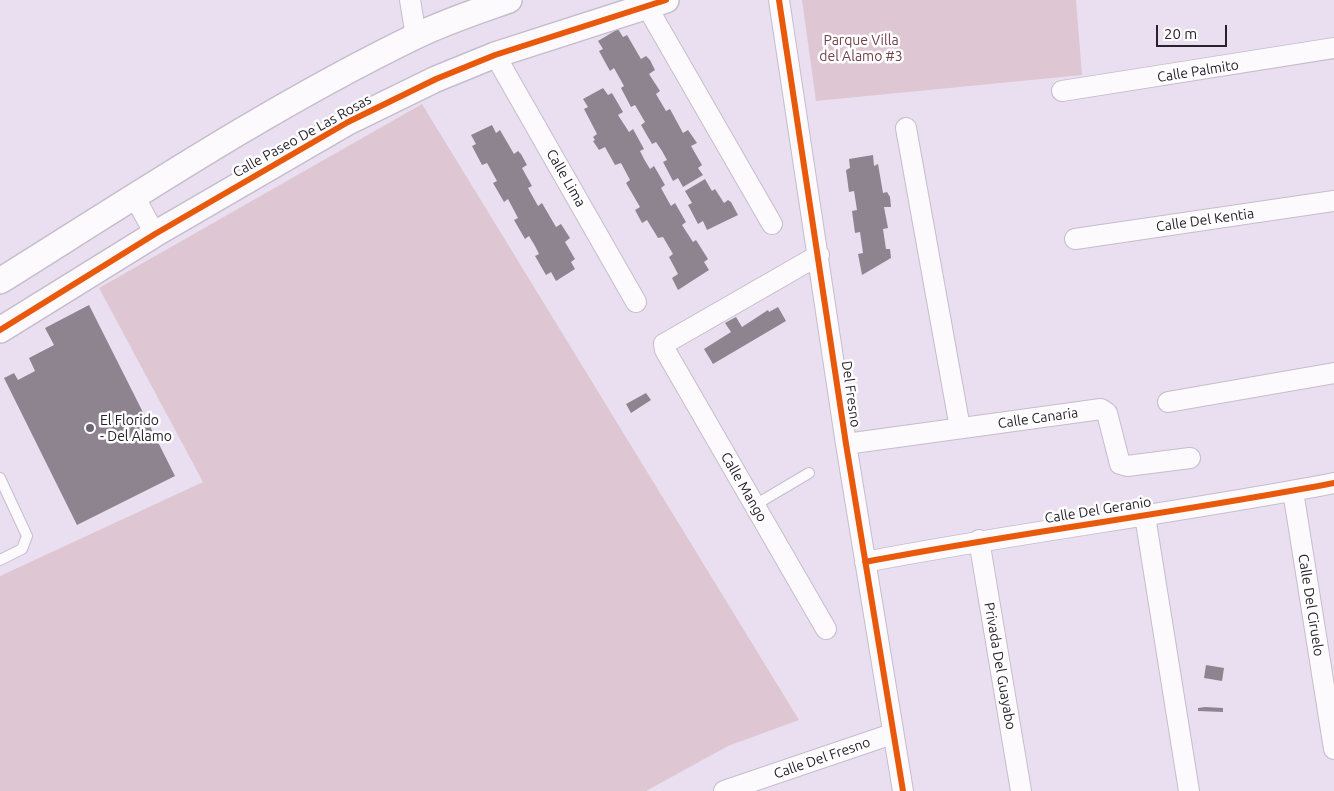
<!DOCTYPE html>
<html>
<head>
<meta charset="utf-8">
<style>
  body { margin:0 }
  #map { position:relative; width:1334px; height:791px; overflow:hidden; background:#eadff0; font-family:Ubuntu,sans-serif }
  canvas { display:block }
  .scale { position:absolute; left:1156px; top:25px; width:71px; height:22px; box-sizing:border-box; border:2px solid #29212d; border-top:0; padding-left:6px; font-size:15px; line-height:18px; white-space:nowrap; color:#29212d; -webkit-text-stroke:4px #fff; paint-order:stroke }
</style>
</head>
<body>
<div id="map">
<canvas width="1334" height="791"></canvas>
<div class="scale">20 m</div>
</div>
<script>
const context = document.querySelector('canvas').getContext('2d');
context.lineJoin = 'round';
function fill(path, color) { context.fillStyle = color; context.fill(path, 'evenodd'); }
function strokePath(path, color, width, dash) { context.strokeStyle = color; context.lineWidth = width; context.lineCap = dash ? 'butt' : 'round'; context.setLineDash(dash || []); context.stroke(path); }
function write(font, color, halo, rows, align = 'center') {
  context.font = font + ' Ubuntu,sans-serif'; context.lineWidth = 5; context.setLineDash([]); context.textBaseline = 'middle'; context.strokeStyle = halo; context.fillStyle = color; for (const [text, x, y, turn = 0] of rows) {
    context.save(); context.translate(x, y); context.rotate((+turn || 0) * Math.PI / 180); context.textAlign = isNaN(turn) ? turn : align; if (halo) context.strokeText(text, 0, 0); context.fillText(text, 0, 0); context.restore();
  }
}
fill(new Path2D(`
  M802,0H1076L1082,75L816,101Z
  M422,104L799,720L728,746L646,791H0V576L203,482L99,288Z`), '#dec7d2');
fill(new Path2D(`
  M618,29L623,37L627,35L641,59L646,56L650,60L655,70L649,74L660,91L656,94L666,111L670,109L683,133L688,130L697,143L691,146L702,165L698,168L703,175L683,187L678,178L673,181L663,162L667,160L662,151L656,142L652,144L641,125L645,122L635,105L631,107L621,88L624,86L614,68L610,71L599,51L603,49L598,41Z
  M603,88L608,95L612,93L623,112L618,115L629,132L633,129L644,149L640,151L644,159L650,169L654,166L665,185L661,188L671,206L675,203L686,222L682,225L693,242L696,240L708,259L704,262L709,270L678,290L672,278L678,274L669,257L673,254L663,237L658,238L647,220L642,223L635,210L640,207L626,183L630,180L621,163L615,165L605,147L599,150L593,141L595,140L593,137L597,134L584,109L588,107L583,99Z
  M492,125L496,133L500,130L514,154L518,151L521,154L527,165L522,168L532,186L528,188L538,206L542,203L556,227L561,224L570,238L565,242L575,259L571,262L575,269L556,281L551,272L546,275L535,256L539,254L535,246L529,236L525,239L514,220L518,218L508,199L504,202L493,183L497,181L487,163L482,165L472,146L476,144L471,135Z
  M873,155L874,166L878,164L883,193L887,192L890,197L891,207H884L888,228L883,229L886,249H890L891,258L862,275L858,254L863,253L860,232L855,233L852,211L857,210L854,191L849,192L846,170L850,168L849,159Z
  M705,179L712,191L715,189L724,203L728,200L731,202L738,215L707,230L703,221L698,224L688,205L692,203L685,191Z
  M89,305L175,476L77,525L4,378L14,373L18,380L35,371L29,358L54,345L45,328Z
  M778,307L786,321L713,364L704,349L731,332L725,323L736,317L742,327L768,310L769,312Z
  M646,393L651,400L631,413L626,404Z
  M1206,665L1224,668L1222,681L1204,678Z
  M1205,707L1223,708V712L1198,711V708Z`), '#8e848f');
const service = new Path2D(`
  M0,478L27,536L22,549L0,560
  M755,505L809,473`);
const minor = new Path2D(`
  M410,0L416,36
  M779,0L846,444L903,791
  M646,5L772,224
  M495,55L636,302
  M1062,91L1334,48
  M906,128L960,428
  M134,196L155,234
  M1075,239L1334,201
  M819,255L664,344L665,350L826,629
  M1168,402L1334,373
  M846,444L1101,409L1107,413L1120,464L1127,466L1190,458
  M1293,491L1334,749
  M1145,516L1189,791
  M979,540L1021,791
  M865,562C1021,532 1178,513 1334,483
  M724,791L892,734`);
const tertiary = new Path2D(`
  M0,281C136,196 270,107 414,37C444,22 478,11 509,0
  M0,330L155,234L348,122L436,79L495,55L666,0`);
strokePath(service, '#c5bdcb', 12);
strokePath(minor, '#c5bdcb', 22);
strokePath(tertiary, '#c5bdcb', 28);
strokePath(service, '#fcfafd', 10);
strokePath(minor, '#fcfafd', 20);
strokePath(tertiary, '#fcfafd', 25);
strokePath(new Path2D(`
  M779,0L846,444L903,791
  M0,330L155,234L348,122L436,79L495,55L666,0
  M865,562C1021,532 1178,513 1334,483`), '#e8590c', 6);
for (const [x, y, r, color] of [
  [90,428,5,"#6d6471"]
]) { const dot = new Path2D(); dot.arc(x, y, r, 0, 2 * Math.PI); context.fillStyle = color; context.fill(dot); strokePath(dot, '#fff', 2); }
write('14px', '#74404b', '#fff', [
  ["Parque Villa",861,40],
  ["del Alamo #3",861,56]
]);
write('14px', '#29212d', '#fff', [
  ["Calle Palmito",1198,71,-9],
  ["Calle Paseo De Las Rosas",302,136,-29],
  ["Calle Lima",566,178,60],
  ["Calle Del Kentia",1205,220,-8],
  ["Del Fresno",851,394,82],
  ["Calle Canaria",1038,418,-8],
  ["Calle Mango",744,487,60],
  ["Calle Del Geranio",1098,510,-9],
  ["Calle Del Ciruelo",1311,605,81],
  ["Privada Del Guayabo",1000,666,80],
  ["Calle Del Fresno",822,758,-19]
]);
write('14px', '#29212d', '#fff', [
  ["El Florido",100,420],
  ["- Del Alamo",100,436]
], 'left');
</script>
</body>
</html>
